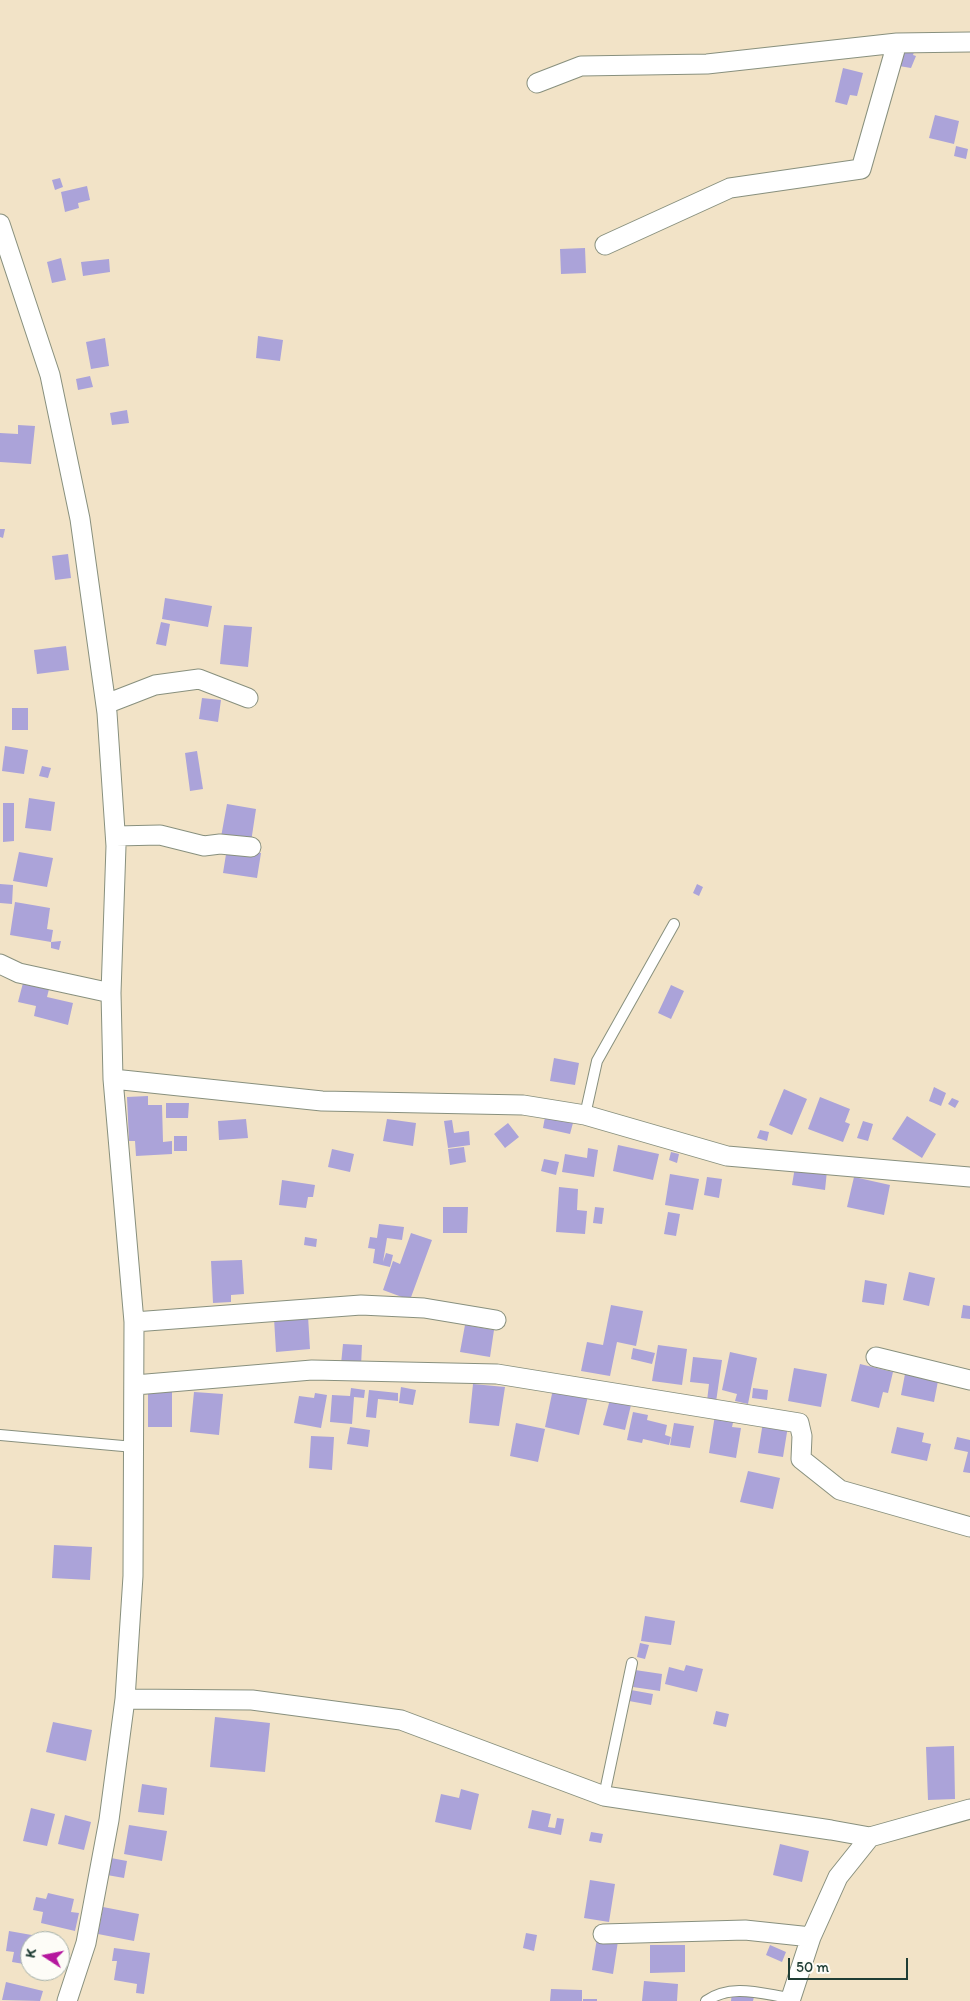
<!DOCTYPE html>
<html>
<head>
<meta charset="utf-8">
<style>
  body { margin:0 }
  #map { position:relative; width:970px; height:2001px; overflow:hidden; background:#f2e3c7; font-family:Itim,sans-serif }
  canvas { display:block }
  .north { position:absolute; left:20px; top:1931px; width:50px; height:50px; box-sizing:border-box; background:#fdfcf7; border:1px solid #a4b0a9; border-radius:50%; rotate:281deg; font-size:14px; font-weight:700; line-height:20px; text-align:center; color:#1f3d34 }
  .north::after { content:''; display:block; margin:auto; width:18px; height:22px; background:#b5179e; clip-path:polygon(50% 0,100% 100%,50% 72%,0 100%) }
  .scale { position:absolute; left:788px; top:1958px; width:120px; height:22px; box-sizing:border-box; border:2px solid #1f3d34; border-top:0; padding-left:6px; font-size:15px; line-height:18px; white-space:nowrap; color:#1f3d34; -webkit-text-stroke:4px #fdfcf7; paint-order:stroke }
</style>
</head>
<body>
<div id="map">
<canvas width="970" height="2001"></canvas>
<div class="north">K</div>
<div class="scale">50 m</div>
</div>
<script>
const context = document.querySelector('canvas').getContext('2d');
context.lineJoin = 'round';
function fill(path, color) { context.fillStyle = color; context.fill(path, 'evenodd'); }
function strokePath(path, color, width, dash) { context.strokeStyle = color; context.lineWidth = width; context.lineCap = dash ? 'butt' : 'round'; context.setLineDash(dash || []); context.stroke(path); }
fill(new Path2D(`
  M903,47L915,49L913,55L916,56L911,68L899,66Z
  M843,68L863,73L857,96L850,95L847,105L835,102Z
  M935,115L959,121L954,144L929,138Z
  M956,146L968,149L966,159L954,156Z
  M60,178L63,187L55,190L52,180Z
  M87,186L90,200L78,203L79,208L65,212L61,192Z
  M585,248L586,273L561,274L560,249Z
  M61,258L66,280L52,283L47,262Z
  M109,259L110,272L83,276L81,262Z
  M258,336L283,340L280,361L256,358Z
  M105,338L109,366L91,369L86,342Z
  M90,376L93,387L78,390L76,379Z
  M127,410L129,423L112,425L110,413Z
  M18,425L35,426L31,464L0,462V433L18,434Z
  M0,529H5L3,538L0,537Z
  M68,554L71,578L55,580L52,556Z
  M165,598L212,606L208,627L162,619Z
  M161,622L170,624L166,646L156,644Z
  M224,625L252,627L248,667L220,664Z
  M66,646L69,670L37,674L34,650Z
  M202,698L221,700L218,722L199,719Z
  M12,708H28V730H12Z
  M5,746L28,750L24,774L2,771Z
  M197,751L203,789L190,791L185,753Z
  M42,766L51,768L48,778L39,776Z
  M29,798L55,802L51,831L25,828Z
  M3,803H14V841L3,842Z
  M227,804L256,809L251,842L221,837Z
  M227,848L261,853L257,878L223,873Z
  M19,852L53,858L47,887L13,881Z
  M0,884L13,885L12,904L0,903Z
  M697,884L703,887L699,896L693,893Z
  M15,902L50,908L47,929L53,930L51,942L61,941L59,950L51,948V942L10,935Z
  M23,983L49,989L47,997L73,1003L68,1025L34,1016L36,1006L18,1002Z
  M671,985L684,991L671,1019L658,1013Z
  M554,1058L579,1063L575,1085L550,1081Z
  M934,1087L946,1093L941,1106L929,1101Z
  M784,1089L807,1099L792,1135L769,1125Z
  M148,1096V1105H162L163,1142L172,1141V1154L136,1156L135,1141H129L127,1097Z
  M820,1097L850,1109L845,1122L850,1124L843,1142L808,1129Z
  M952,1098L959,1101L955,1108L948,1104Z
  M166,1103H189L188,1118H166Z
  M907,1116L936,1134L922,1158L892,1139Z
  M545,1117L573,1123L570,1134L543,1128Z
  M246,1119L248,1138L219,1140L218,1121Z
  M387,1119L416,1123L413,1146L383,1141Z
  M452,1120L454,1133L469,1131L470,1145L448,1148L444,1121Z
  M863,1121L873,1124L868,1141L857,1138Z
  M508,1123L519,1137L505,1148L494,1134Z
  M760,1130L769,1132L767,1141L757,1138Z
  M174,1136H187V1151H174Z
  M618,1145L659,1154L653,1180L613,1171Z
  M464,1147L466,1162L450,1165L448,1149Z
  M588,1148L598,1150L594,1177L562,1172L565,1154L587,1158Z
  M332,1149L354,1154L350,1172L328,1167Z
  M671,1152L679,1154L677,1163L669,1160Z
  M544,1159L559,1162L556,1175L541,1171Z
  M795,1167L827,1171L825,1190L792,1185Z
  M670,1174L699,1179L693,1210L665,1205Z
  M707,1177L722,1179L719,1198L704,1195Z
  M854,1177L890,1185L884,1215L847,1207Z
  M282,1180L315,1185L313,1197H308L306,1208L279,1205Z
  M559,1187L578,1189L577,1210L587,1211L585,1234L556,1232Z
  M443,1207H468L467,1233H443Z
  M595,1207L604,1208L602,1224L593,1223Z
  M668,1212L680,1214L676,1236L664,1234Z
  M379,1224L404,1227L402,1240L387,1238L383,1262L386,1253L393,1255L390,1267L373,1263L375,1249L368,1248L370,1237L377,1238Z
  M411,1233L432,1240L410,1300L383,1290L393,1261L400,1264Z
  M305,1237L317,1239L316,1247L304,1245Z
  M242,1260L244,1294L231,1295V1302L213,1303L211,1261Z
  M909,1272L935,1278L929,1306L903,1300Z
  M865,1280L887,1284L884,1305L862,1302Z
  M611,1305L643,1311L636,1346L617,1342L610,1376L581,1371L587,1342L603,1345Z
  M963,1305L970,1306V1319L961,1318Z
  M308,1316L310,1349L276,1352L274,1318Z
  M465,1325L494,1330L490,1357L460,1352Z
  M343,1344L362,1345L361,1366L341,1364Z
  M658,1345L687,1349L682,1385L652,1381Z
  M633,1348L655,1353L652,1364L631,1359Z
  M730,1352L757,1358L748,1404L735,1401L737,1394L722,1390Z
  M693,1357L722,1360L716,1402L707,1401L709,1384L690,1382Z
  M860,1364L893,1372L888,1393L883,1392L879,1408L851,1401Z
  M794,1368L827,1374L821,1407L788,1401Z
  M905,1374L938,1381L934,1402L901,1395Z
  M473,1384L505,1387L499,1426L469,1423Z
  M401,1387L416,1390L413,1405L399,1403Z
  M351,1388L365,1390L364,1398L354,1397L352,1424L330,1422L332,1395L350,1396Z
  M753,1388L768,1390L767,1400L752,1398Z
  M553,1389L588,1396L579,1435L545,1427Z
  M148,1390H172V1427H148Z
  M369,1390L398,1393V1401L378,1399L376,1418L366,1417Z
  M194,1392L223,1394L219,1435L190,1432Z
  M315,1393L327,1395L321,1428L294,1423L299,1396L314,1398Z
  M611,1396L632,1401L625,1430L603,1425Z
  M633,1412L648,1415L647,1420L667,1425L665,1435L671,1437L669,1445L643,1439L642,1443L627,1440Z
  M715,1415L734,1418L732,1427L741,1428L736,1458L709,1453Z
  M763,1422L788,1426L783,1457L758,1453Z
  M516,1423L545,1429L538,1462L510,1456Z
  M674,1423L694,1426L690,1448L670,1445Z
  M350,1427L370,1430L368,1447L347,1444Z
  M897,1427L924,1433L922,1442L931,1444L927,1461L891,1453Z
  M311,1436L334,1437L332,1470L309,1468Z
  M957,1437L970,1440V1473L963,1472L968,1452L954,1449Z
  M748,1471L780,1478L773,1509L740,1502Z
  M54,1545L92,1547L90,1580L52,1578Z
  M645,1616L675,1621L671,1645L641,1641Z
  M640,1643L649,1645L645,1659L637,1657Z
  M686,1665L703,1669L697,1692L665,1684L669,1667L684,1671Z
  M635,1670L662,1674L660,1691L633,1687Z
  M631,1690L653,1694L651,1705L629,1701Z
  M716,1711L729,1714L726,1727L713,1724Z
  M215,1717L270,1723L265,1772L210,1767Z
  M53,1722L92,1730L86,1761L46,1752Z
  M954,1746L955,1799L928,1800L926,1747Z
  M142,1784L167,1788L164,1815L138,1812Z
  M461,1789L479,1794L471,1830L435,1822L441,1794L459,1798Z
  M31,1808L55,1814L47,1846L23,1841Z
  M532,1810L551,1814L548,1827L555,1828L557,1818L564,1819L561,1835L528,1828Z
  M65,1815L91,1822L84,1850L58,1844Z
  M129,1825L167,1831L162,1861L124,1854Z
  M591,1832L603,1834L601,1843L589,1841Z
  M780,1844L809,1851L802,1882L773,1875Z
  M111,1858L127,1861L124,1878L107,1875Z
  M590,1880L615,1884L609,1922L584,1918Z
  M48,1893L74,1899L71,1912L79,1913L75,1931L41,1923L43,1912L33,1910L36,1897L46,1899Z
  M103,1907L139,1914L134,1941L98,1934Z
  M9,1931L43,1937V1941H30V1965L12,1962L14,1952L6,1951Z
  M526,1933L537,1935L534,1951L523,1948Z
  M597,1938L618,1941L613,1974L592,1970Z
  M650,1945H685V1972L650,1973Z
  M770,1945L786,1952L782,1962L766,1955Z
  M114,1948L150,1953L144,1994L136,1993L137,1984L114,1980L117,1961H112Z
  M644,1981L678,1984L677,2001H642Z
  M6,1982L43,1991L40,2001L2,2000Z
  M551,1989L582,1990V2001H550Z
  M732,1992L754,1997L753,2001H731Z
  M583,1999H597V2001H583Z`), '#aba3d9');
const lane = new Path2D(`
  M585,1115L597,1061L674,924
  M0,1435L134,1447
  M604,1796L632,1663
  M706,2001C732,1983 762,1994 790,1998`);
const street = new Path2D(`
  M537,83L581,66L707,64L897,43
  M0,224L50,375L80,519L107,713L116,846L111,993L113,1079L134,1322L133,1576L125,1699L109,1820L86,1943L67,2001
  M605,245L730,188L861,169L897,43L970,42
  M106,704L155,685L199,679L248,698
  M116,836L160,835L204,846L220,844L251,847
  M0,964L19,973L111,993
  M113,1079L322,1101L523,1105L585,1115L727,1156L970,1177
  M134,1322L361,1305L424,1308L496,1320
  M876,1357L970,1380
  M135,1385L312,1370L497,1374L799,1423L802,1436L801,1459L840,1490L970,1527
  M125,1699L252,1700L401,1720L604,1796L831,1830L870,1837L970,1809
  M603,1934L745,1930L811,1937
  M790,2001L811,1937L838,1877L870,1837`);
strokePath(lane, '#88907e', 12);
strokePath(street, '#88907e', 21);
strokePath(lane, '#fff', 10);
strokePath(street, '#fff', 19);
</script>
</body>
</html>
